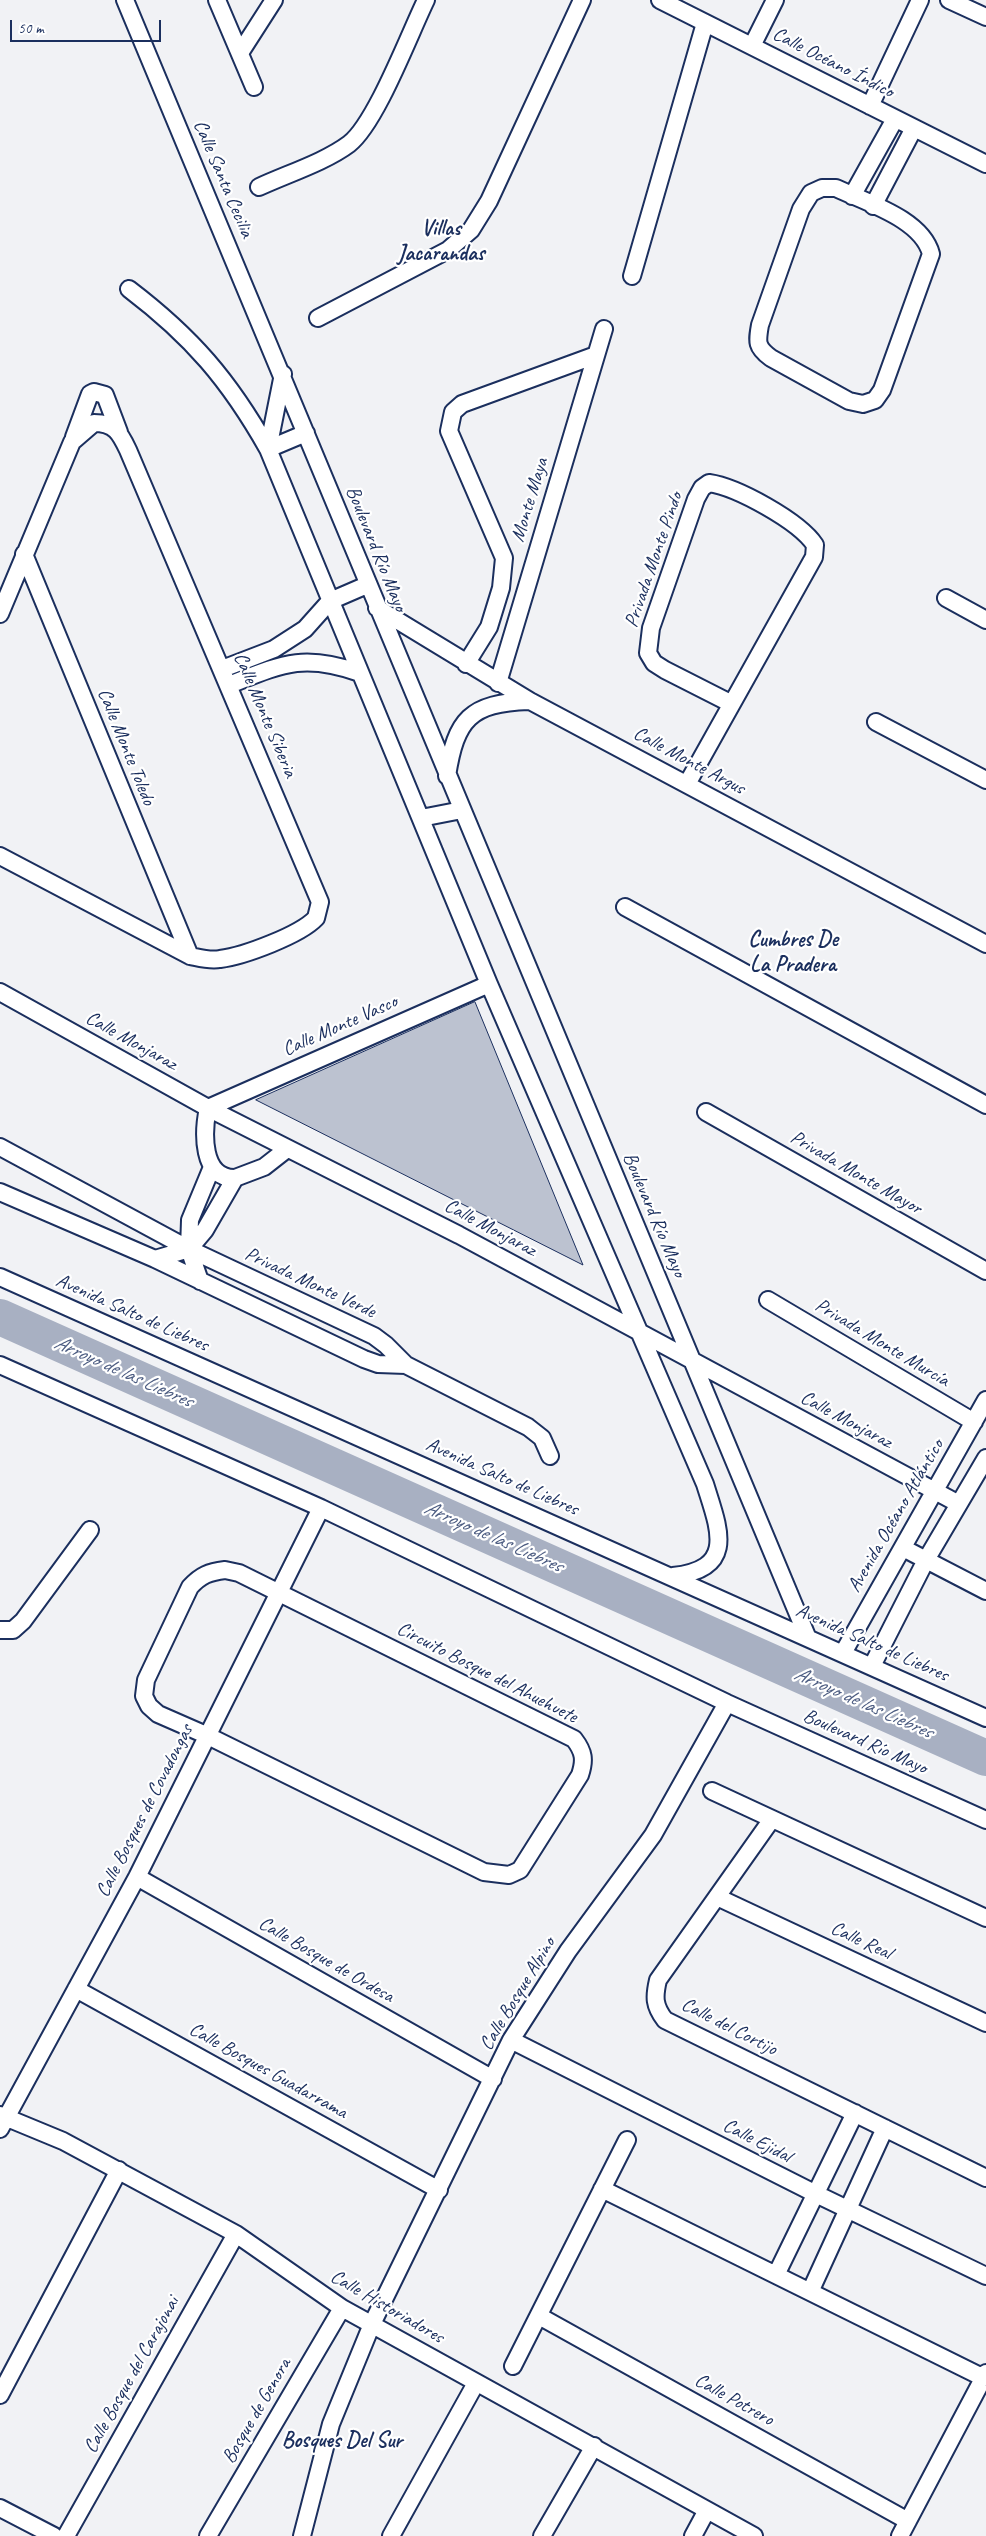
<!DOCTYPE html>
<html>
<head>
<meta charset="utf-8">
<style>
  body { margin:0 }
  #map { position:relative; width:986px; height:2536px; overflow:hidden; background:#f1f2f5; font-family:Caveat,sans-serif }
  canvas { display:block }
  .scale { position:absolute; left:10px; top:20px; width:151px; height:22px; box-sizing:border-box; border:2px solid #1b2f5e; border-top:0; padding-left:6px; font-size:15px; line-height:18px; white-space:nowrap; color:#1b2f5e; -webkit-text-stroke:4px #fff; paint-order:stroke }
</style>
</head>
<body>
<div id="map">
<canvas width="986" height="2536"></canvas>
<div class="scale">50 m</div>
</div>
<script>
const context = document.querySelector('canvas').getContext('2d');
context.lineJoin = 'round';
function strokePath(path, color, width, dash) { context.strokeStyle = color; context.lineWidth = width; context.lineCap = dash ? 'butt' : 'round'; context.setLineDash(dash || []); context.stroke(path); }
function fill(path, color) { context.fillStyle = color; context.fill(path, 'evenodd'); }
function write(font, color, halo, rows, align = 'center') {
  context.font = font + ' Caveat,sans-serif'; context.lineWidth = 4.5; context.setLineDash([]); context.textBaseline = 'middle'; context.strokeStyle = halo; context.fillStyle = color; for (const [text, x, y, turn = 0] of rows) {
    context.save(); context.translate(x, y); context.rotate((+turn || 0) * Math.PI / 180); context.textAlign = isNaN(turn) ? turn : align; if (halo) context.strokeText(text, 0, 0); context.fillText(text, 0, 0); context.restore();
  }
}
strokePath(new Path2D(`
  M0,1317L986,1758`), '#a8b0c2', 36);
const building = new Path2D(`
  M475,1002L583,1265L256,1100Z`);
fill(building, '#bcc2d0');
strokePath(building, '#1b2f5e', 1);
const street = new Path2D(`
  M125,0L807,1636
  M217,0L254,87
  M660,0L986,164
  M949,0L986,17
  M752,46L775,0
  M240,53L274,0
  M870,106L920,0
  M259,187C287,174 325,162 349,144C376,123 409,35 426,0
  M822,188H836C867,203 922,219 931,254L882,390L875,400L863,404L849,401L771,358C756,347 757,342 760,325L801,209L811,193Z
  M852,196L895,119
  M873,206L914,128
  M632,276L705,23
  M129,289C192,337 229,380 268,449L306,433
  M318,318L448,250L471,230L489,201L582,0
  M283,374L268,449L489,984L705,1484C719,1529 737,1569 673,1576
  M74,437L90,394L94,392L105,395L119,432
  M24,554L190,956
  M946,598L986,620
  M377,608L530,701L986,944
  M0,614L72,442L94,423C115,423 120,433 128,450L320,902L316,918C300,935 244,956 220,959C210,961 200,958 190,956L0,856
  M466,664L489,627L501,588L504,558L449,431L453,412L462,404L596,355
  M222,669L274,649L305,629L330,601L367,585
  M498,683L604,329
  M229,685C282,664 303,653 360,673
  M876,722L986,780
  M447,776C456,719 470,703 529,701
  M687,784L814,557L815,545C799,521 737,487 709,483L702,488L696,499L651,628L648,653L654,663L665,670L730,703
  M421,818L462,810
  M625,907L986,1105
  M0,992L208,1108L459,1235L959,1504
  M706,1112L986,1271
  M0,1147L189,1249L374,1336L386,1345L406,1365L528,1427L542,1438L550,1456
  M235,1178C201,1179 203,1132 208,1108L489,984
  M0,1192L155,1259L364,1359L378,1364L406,1365
  M155,1259L189,1249L205,1230L235,1178L264,1167L287,1149
  M0,1277L986,1718
  M200,1281L189,1249L190,1220L212,1167
  M768,1300L974,1422
  M0,1365L321,1508L727,1703L986,1820
  M903,1548L986,1591
  M225,1570L239,1573L574,1739C584,1752 585,1760 580,1775L520,1870L509,1875L484,1872L206,1735L158,1714L149,1706L144,1696L146,1680L190,1587C201,1575 209,1572 225,1570Z
  M0,1630H13L23,1621L90,1530
  M843,1653L986,1400
  M872,1666L926,1560L986,1458
  M712,1791L986,1918
  M772,1819L658,1980C654,1997 654,2006 665,2020L986,2178
  M137,1877L493,2079
  M717,1897L986,2023
  M76,1989L439,2190
  M511,2040L816,2194L986,2276
  M0,2115L63,2141L236,2234L342,2308L754,2536
  M0,2129L137,1877L321,1508
  M602,2189L984,2378
  M776,2275L855,2113
  M810,2292L885,2128
  M539,2316L908,2521
  M513,2366L627,2140
  M0,2395L119,2170
  M0,2508L54,2536
  M66,2536L236,2234
  M208,2536L342,2308
  M302,2536L331,2424L372,2324L511,2040L568,1951L653,1835L727,1703
  M391,2536L476,2383
  M542,2536L594,2446
  M693,2536L707,2510
  M900,2536L986,2373`);
strokePath(street, '#1b2f5e', 20);
strokePath(street, '#fff', 16);
write('20px', '#1b2f5e', '#fff', [
  ["Calle Océano Índico",833,63,27],
  ["Calle Santa Cecilia",223,179,67],
  ["Monte Maya",530,500,-73],
  ["Boulevard Río Mayo",376,549,68],
  ["Privada Monte Pindo",654,560,-71],
  ["Calle Monte Siberia",265,715,67],
  ["Calle Monte Toledo",126,747,68],
  ["Calle Monte Argus",689,761,28],
  ["Calle Monte Vasco",340,1026,-24],
  ["Calle Monjaraz",131,1041,29],
  ["Privada Monte Mayor",856,1173,30],
  ["Boulevard Río Mayo",654,1215,67],
  ["Calle Monjaraz",490,1228,28],
  ["Privada Monte Verde",310,1283,25],
  ["Avenida Salto de Liebres",132,1313,24],
  ["Privada Monte Murcía",882,1343,31],
  ["Calle Monjaraz",846,1420,28],
  ["Avenida Salto de Liebres",502,1477,24],
  ["Avenida Océano Atlántico",896,1516,-60],
  ["Avenida Salto de Liebres",872,1643,24],
  ["Circuito Bosque del Ahuehuete",487,1673,27],
  ["Boulevard Río Mayo",865,1742,24],
  ["Calle Bosques de Covadongas",145,1811,-63],
  ["Calle Real",861,1941,25],
  ["Calle Bosque de Ordesa",326,1960,30],
  ["Calle Bosque Alpino",518,1994,-59],
  ["Calle del Cortijo",729,2027,27],
  ["Calle Bosques Guadarrama",268,2071,29],
  ["Calle Ejidal",757,2141,27],
  ["Calle Historiadores",387,2307,30],
  ["Calle Bosque del Carajonai",132,2375,-61],
  ["Calle Potrero",734,2400,29],
  ["Bosque de Genora",257,2411,-60]
]);
write('italic 21px', '#4c5c81', '#fff', [
  ["Arroyo de las Liebres",123,1372,24],
  ["Arroyo de las Liebres",493,1537,24],
  ["Arroyo de las Liebres",863,1703,24]
]);
write('bold 22px', '#1b2f5e', '#fff', [
  ["Villas",441,229],
  ["Jacarandas",441,254],
  ["Cumbres De",793,940],
  ["La Pradera",793,965],
  ["Bosques Del Sur",342,2441]
]);
</script>
</body>
</html>
